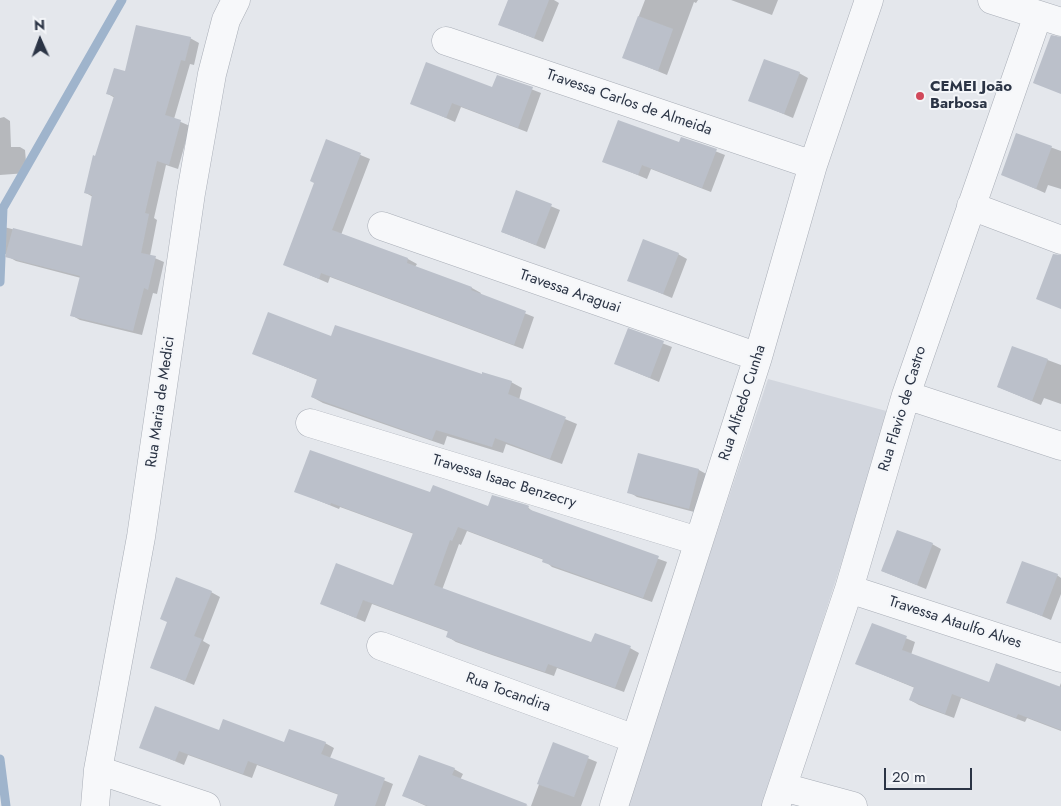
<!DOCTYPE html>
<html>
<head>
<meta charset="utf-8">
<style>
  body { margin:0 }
  #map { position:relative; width:1061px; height:806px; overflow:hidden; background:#e4e7ec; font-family:Jost,sans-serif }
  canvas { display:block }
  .north { position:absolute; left:15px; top:15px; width:50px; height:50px; -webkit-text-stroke:4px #f4f6f9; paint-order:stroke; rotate:358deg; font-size:14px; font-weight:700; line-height:20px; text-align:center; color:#2b3445 }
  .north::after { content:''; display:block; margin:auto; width:18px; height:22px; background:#2b3445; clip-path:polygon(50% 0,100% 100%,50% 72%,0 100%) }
  .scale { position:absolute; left:884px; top:768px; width:88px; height:22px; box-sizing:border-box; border:2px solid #2b3445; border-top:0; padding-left:6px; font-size:15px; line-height:18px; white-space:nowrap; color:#2b3445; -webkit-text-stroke:4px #f4f6f9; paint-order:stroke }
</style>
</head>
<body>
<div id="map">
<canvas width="1061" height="806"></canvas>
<div class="north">N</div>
<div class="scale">20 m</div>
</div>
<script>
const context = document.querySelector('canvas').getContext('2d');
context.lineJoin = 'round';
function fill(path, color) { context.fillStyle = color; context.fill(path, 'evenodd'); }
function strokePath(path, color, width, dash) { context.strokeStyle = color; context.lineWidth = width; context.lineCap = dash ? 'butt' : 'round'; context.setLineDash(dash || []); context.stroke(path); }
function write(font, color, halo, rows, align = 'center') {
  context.font = font + ' Jost,sans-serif'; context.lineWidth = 4; context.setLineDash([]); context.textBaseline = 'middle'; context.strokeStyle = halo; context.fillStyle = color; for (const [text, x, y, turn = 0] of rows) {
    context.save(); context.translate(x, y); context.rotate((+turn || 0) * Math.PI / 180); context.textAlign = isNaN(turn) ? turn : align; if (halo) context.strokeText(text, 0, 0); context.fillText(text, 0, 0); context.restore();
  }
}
fill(new Path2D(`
  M768,379L890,412L763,806H626Z`), '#d2d6de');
fill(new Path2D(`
  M509,0H554L559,3L543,42L500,25Z
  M645,0H698L696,3L694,2L667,75L623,57Z
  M731,0H778L772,15Z
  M190,38L199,43L194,65L190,64L174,119L190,126L178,169L166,165L154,218L157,220L150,256L164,262L157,294L153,293L142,335L80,320L71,315L81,278L16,261L7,256L8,254H0V226L83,247L93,197L86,193L115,98L108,94L126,72Z
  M799,73L808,78L793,118L750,100Z
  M498,76L541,93L527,132L461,107L455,122L412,103L493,89Z
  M4,117L10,121L11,147H20L25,150L27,173L0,175V118Z
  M1017,135L1061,151V189L1048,185L1045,193L1002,174Z
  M682,138L725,155L711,192L651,169L647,179L604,161L679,144Z
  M327,141L370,159L341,235L408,259L417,264L415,267L472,288L481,293L480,295L534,317L523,349L330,277L328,283L284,264L315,183Z
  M517,192L560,210L545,249L502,232Z
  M678,254L687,259L672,298L629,280Z
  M629,330L672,347L659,382L616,364Z
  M332,338L511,382L522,388L519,400L577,424L562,464L506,444L503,453L447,436L444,445L323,403L312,397L318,380L254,354Z
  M1013,347L1061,365V404L1044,398L1041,405L998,387Z
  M639,454L699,470L708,475L698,513L637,497L629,492Z
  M295,491L431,493L488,508L526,506L536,514L667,562L652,602L552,567L544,560L467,531L461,545L459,544L442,590L592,643L630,648L639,653L624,692L557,668L554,676L492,655L456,642L448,637L449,632L372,604L365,622L322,604L394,586L414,534L340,507L339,509Z
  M932,544L941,549L926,589L882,571Z
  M1057,575L1061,578V594L1051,620L1008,602Z
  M211,592L220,597L203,641L210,645L194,685L151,667Z
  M872,624L915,642L911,655L990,684L1059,688L1061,683V731L1027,718L1025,722L961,698L954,718L919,705L910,700L915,688L857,664Z
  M220,731L285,744L325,743L334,748L330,758L393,784L385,806H336L339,795L257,765L252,778L188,755L184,765L141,747Z
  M554,744L597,762L581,806H531Z
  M454,769L463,774L460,780L528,806H426L404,796Z`), '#0003');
strokePath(new Path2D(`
  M0,282L3,208L122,0
  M0,759L6,806`), '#9fb4cc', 9);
fill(new Path2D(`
  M508,0H549L534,38L498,25Z
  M638,16L673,29L658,71L622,58Z
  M136,25L191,37L185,61L181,60L165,115L181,120L169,165L157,161L145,213L149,214L141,253L156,256L148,290L144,288L133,331L70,316L80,276L5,257L13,228L82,246L92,195L84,193L93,155L95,156L114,96L106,94L114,68L125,71Z
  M1051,35L1061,37V94L1033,83Z
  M764,59L800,72L784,114L748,101Z
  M426,62L492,87L497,75L533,87L518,128L452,103L446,118L410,104Z
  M618,120L679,142L681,137L717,149L702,188L642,165L638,175L602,162Z
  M1016,133L1052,146L1036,189L1001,175Z
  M326,139L361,153L332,230L408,258L407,263L472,287L471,290L526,311L514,345L321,273L319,279L283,265L314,183L310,181Z
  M516,190L552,204L536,245L501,232Z
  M643,239L679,253L663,294L627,281Z
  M1053,254L1061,255V309L1036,299Z
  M268,312L331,336L335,325L482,374V372L512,381L508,394L566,417L550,459L495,438L492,447L436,430L432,440L311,397L317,379L252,354Z
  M628,328L664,341L650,378L614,364Z
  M1012,346L1048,359L1032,401L997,387Z
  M310,450L430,492L433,485L488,506L492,495L527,505L529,506L528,509L659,556L643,598L542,562L543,559L458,527L452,541L450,540L434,585L591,642L595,633L631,646L615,688L548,664L545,672L482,651L446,637L448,631L363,600L356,618L320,604L336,563L393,585L413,533L331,503L330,505L294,492Z
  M638,453L699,469L689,509L627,493Z
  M897,530L933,543L917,585L881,571Z
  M1022,561L1058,574L1042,616L1006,603Z
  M176,577L212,591L194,636L202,639L185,681L150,668L167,622L160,619Z
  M872,623L907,636L902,650L989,682L996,663L1061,687V730L1018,714L1016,718L952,694L945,714L909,700L914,687L855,664Z
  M155,706L219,730L223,719L284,742L289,729L326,742L321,754L385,778L375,806H334L338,794L248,761L243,774L179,751L175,761L139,748Z
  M553,742L589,756L574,797L537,784Z
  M419,755L455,768L452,775L527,804L526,806H428L402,796Z`), '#bbc0ca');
const minor = new Path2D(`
  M992,0L1061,22
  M446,41L813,165
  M971,206L1061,240
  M382,226L758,357
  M906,395L1061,446
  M310,423L698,541
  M849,589L1061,658
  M381,646L635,739
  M98,770L206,806
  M783,787L853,806
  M95,806L98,770L141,537L191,193L212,74L226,20L236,0
  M614,806L758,357L813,165L869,0
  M776,806L849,589L906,395L1038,15`);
strokePath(minor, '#a9aeb7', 29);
strokePath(minor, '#f7f8fa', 28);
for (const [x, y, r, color] of [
  [920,96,5,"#d1495b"]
]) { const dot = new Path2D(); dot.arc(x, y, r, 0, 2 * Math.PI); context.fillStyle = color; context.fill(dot); strokePath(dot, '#f4f6f9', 2); }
write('bold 15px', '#2b3445', '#f4f6f9', [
  ["CEMEI João",930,87],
  ["Barbosa",930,104]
], 'left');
write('15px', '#2b3445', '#f4f6f9', [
  ["Travessa Carlos de Almeida",629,103,19],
  ["Travessa Araguai",570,292,19],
  ["Rua Maria de Medici",161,402,-82],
  ["Rua Alfredo Cunha",743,403,-72],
  ["Rua Flavio de Castro",903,409,-73],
  ["Travessa Isaac Benzecry",504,482,17],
  ["Travessa Ataulfo Alves",955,623,18],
  ["Rua Tocandira",508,693,20]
]);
</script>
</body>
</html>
